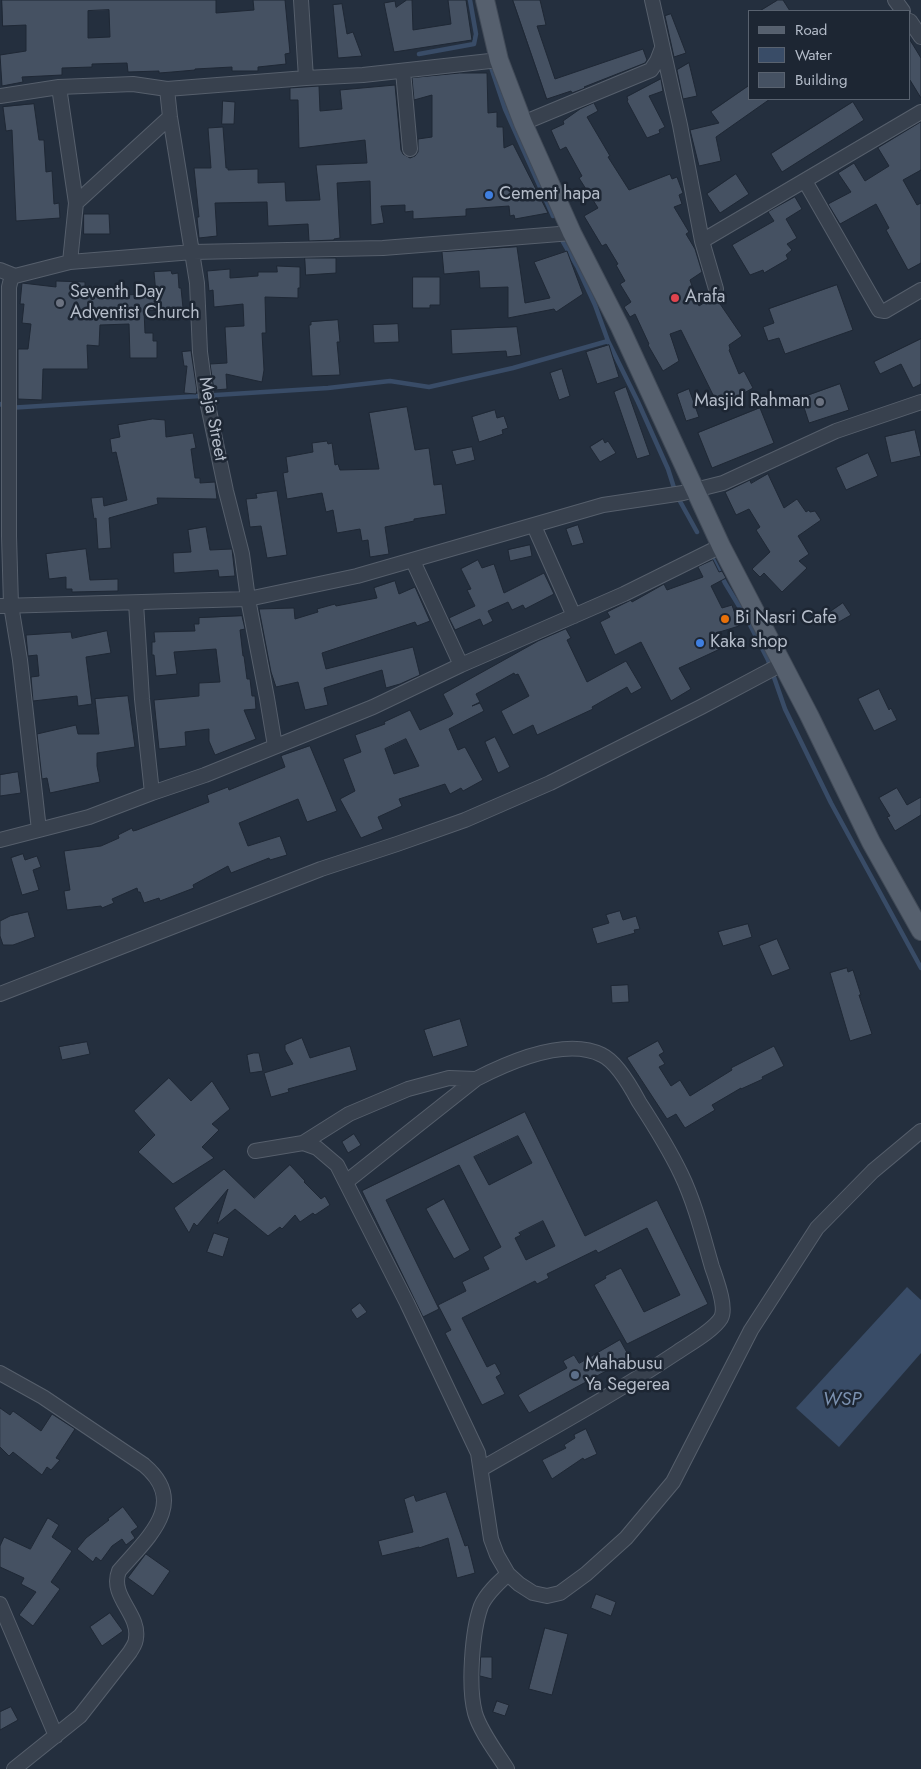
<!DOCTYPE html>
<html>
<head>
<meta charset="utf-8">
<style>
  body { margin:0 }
  #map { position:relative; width:921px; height:1769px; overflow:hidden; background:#242f3e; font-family:Jost,sans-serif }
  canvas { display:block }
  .legend { position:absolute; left:748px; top:10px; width:162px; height:90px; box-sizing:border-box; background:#1d2633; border:1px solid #59626f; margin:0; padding:6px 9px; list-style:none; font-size:15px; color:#b4bcc9 }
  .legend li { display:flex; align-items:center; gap:10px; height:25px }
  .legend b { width:25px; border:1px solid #59626f }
</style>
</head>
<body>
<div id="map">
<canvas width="921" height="1769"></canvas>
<ul class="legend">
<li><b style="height:6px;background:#56606e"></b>Road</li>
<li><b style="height:14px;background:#394c67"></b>Water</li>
<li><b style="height:14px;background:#455162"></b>Building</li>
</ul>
</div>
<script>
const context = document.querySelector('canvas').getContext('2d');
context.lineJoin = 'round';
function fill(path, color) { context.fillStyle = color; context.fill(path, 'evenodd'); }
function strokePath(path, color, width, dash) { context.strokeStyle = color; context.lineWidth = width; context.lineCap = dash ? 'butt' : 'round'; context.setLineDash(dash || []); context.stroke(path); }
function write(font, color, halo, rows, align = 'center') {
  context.font = font + ' Jost,sans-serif'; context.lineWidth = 5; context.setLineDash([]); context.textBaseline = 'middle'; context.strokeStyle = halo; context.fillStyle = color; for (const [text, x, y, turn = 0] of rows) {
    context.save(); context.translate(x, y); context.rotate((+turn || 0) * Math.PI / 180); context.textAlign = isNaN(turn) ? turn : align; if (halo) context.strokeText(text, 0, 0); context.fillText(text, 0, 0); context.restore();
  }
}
fill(new Path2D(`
  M907,1287L921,1300V1353L839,1447L796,1408Z`), '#394c67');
strokePath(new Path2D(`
  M419,54L474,44L476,34L470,0
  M490,64L505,109L553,216
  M563,242L578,268L595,305L608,341L638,402L668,469L676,494L697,532
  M0,404L8,408L328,388L390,381L429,387L513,368L608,341
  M710,553L725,583L748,621L768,660L785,709L831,803L921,968`), '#394c67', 4.5);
const building = new Path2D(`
  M2,0H216V13L254,10L253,0H285L290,53L285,54L286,64L258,67V71H232V67L195,69V70L172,72L159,73V71L128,72L127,63L92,64V67L62,68V75L22,77L23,82L2,86L0,55L26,51V25L3,26ZM109,10L110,37L88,38V11Z
  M407,0H412L413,30L451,24L448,0H466L472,40L394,52L384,3L395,1L396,7Z
  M513,0H540L546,25L537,26L555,79L643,49L647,60L645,63L584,87L585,88L572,93L571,91L547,99Z
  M778,0H783L790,11H760Z
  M342,4L347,34L353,32L362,56L338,58L333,5Z
  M671,14L686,53L674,57L665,16Z
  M910,40L921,58V98L910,80Z
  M689,63L697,96L683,99L677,70Z
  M460,73H487L488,113L497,112V127H503L504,148L513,144L548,213L515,219L514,215L510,216L509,206L466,209V216L413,219V211L405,212V205L381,206L384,223L371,225L370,181L337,183L340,238L334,239V240L309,241L308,224L268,226L267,202L215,203L217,236L199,238L197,217H199L194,168H211L208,128L223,127L226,168H228V170L258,169V183L285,182L286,201L320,200L316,165L367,163L365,140L299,148L298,100H290V88L319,86L320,111L342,109L340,90L395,85L401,150L403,154L410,158L415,156L418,152V139L432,137V95L414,100L412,78Z
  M661,79L663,91L649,96L665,127L659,130L660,133L647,138L627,101L628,100L627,97Z
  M750,85V99H770L716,137L721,161L699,166L690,130L719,123L711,112Z
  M223,101L235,102L234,124H222Z
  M853,102L864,120L782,172L771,154Z
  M594,103L598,111L587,117L610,156L608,157L629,190L670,174L672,179L677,177L683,193L679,195L682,204L674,207L689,232L686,234L695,249L702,272L690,280L699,306L713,297L716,298L742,336L729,345L730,349L729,350L739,374L744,371L753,388L719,407L681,330L670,334L679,361L663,371L648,345L649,344L635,314L630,317L624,307L631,302L620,284L625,281L616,265L618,264L606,244L602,246L584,216L598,208L579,178L582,176L566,147L560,150L551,130L564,124L563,121L580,109Z
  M34,104L39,140H44L46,172L52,171L54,204L59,203L60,218L16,221L12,130L6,131L3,107Z
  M921,122V170L903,180L917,205L921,203V263L908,270L886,230L889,228L876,204L840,224L828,204L851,192L838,173L854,163L865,181L889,166L878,148Z
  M736,174L749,194L720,213L707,194Z
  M795,197L802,209L786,219L797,238L787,244L792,250L786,255L788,259L764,273L763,270L750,275L732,245L774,221L768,212Z
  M84,214H109L110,234H84Z
  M517,247L525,303L550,298L534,262L567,251L583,294L556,312L554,309L508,318V287L480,288L479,271L444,274L442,252Z
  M305,258H336V273L306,275Z
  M277,266L300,267V288H298V298L265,297L266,333H262L264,370L262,382L226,374L227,389L214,390L210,364L227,363L225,327L244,326L243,304L214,307L213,290L209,291L207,271L230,269V278L258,276V272H277Z
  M171,271L172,274L178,273L179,288H181L183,308L144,311L145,333H153V341H157V358H130L129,324L100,325L99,346L87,345L88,369H43L42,400L18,399V349H28L31,324L22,323L24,304H20L22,283L56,287V281L85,282V296L156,294L154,272Z
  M413,277H440V305H430V308H413Z
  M837,285L853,330L785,354L779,338L768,341L763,327L774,323L769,309Z
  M338,320L340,342H337L340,375L312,376L309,325H311V322Z
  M398,324L399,342L374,343L373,325Z
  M517,327L521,355L507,357L506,351L452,354L451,330Z
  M921,339V384L913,388L901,364L880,374L874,362Z
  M609,345L619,377L597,384L586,352Z
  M191,351L197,391L196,394L184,393L187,366H184L182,352Z
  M562,369L570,396L559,400L550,373Z
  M840,384L849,410L809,423L801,398Z
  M626,387L650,455L637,459L614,392Z
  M689,389L699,417L686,421L677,394Z
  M407,407L415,450L429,448L434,485L442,484L446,514L414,519V521L385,527L389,554L370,557L368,540L362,541L360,529L337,533L333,510L326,512L322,493L287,499L283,473L288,472L286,457L313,452L312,443L327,441L328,444L332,443L335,465L338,464L340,470L379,469L369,413Z
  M760,408L774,443L712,468L698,433Z
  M495,410L497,418L504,416L508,428L502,430L503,434L479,442L472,417Z
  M153,419L165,420L166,437L193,433L196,448L191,449L195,478H200V483L215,482L217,499L157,498L158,504L109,518L111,548L98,549L96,518L94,519L91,498L103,497L104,506L127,500L116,452L112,453L110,439L120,437L118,425Z
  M915,430L921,456L891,463L885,437Z
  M603,439L605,443L608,441L616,453L600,462L590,447Z
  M472,447L475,460L456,465L452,451Z
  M868,453L878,476L846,490L836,468Z
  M768,474L784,508L797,499L806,512L809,510L810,512L815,511L821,520L798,536L809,554L799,561L807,568L782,592L764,573L760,577L752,569L770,552L756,530L760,527L749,509L736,515L725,492L750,480L751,483Z
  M277,491L287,555L267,558L261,526L250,527L246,499L257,498L256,494Z
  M578,525L584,543L572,546L566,529Z
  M206,527L210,550L232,549L235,576L219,577L218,570L174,573L173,553L191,552L188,530Z
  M530,545L532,556L510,561L508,550Z
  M86,549L90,580L118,579V591L72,592V589H66V577L49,579L46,554Z
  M478,560L482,568L494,564L504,593L544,573L554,594L525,609L523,605L512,610L508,602L488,611L493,621L483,626L480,619L455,630L449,618L475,606L467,590L471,589L461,569Z
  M713,560L719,572L722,571L726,578L711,586L722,608L732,605L739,626L713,634L720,649L679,668L691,689L671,701L641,642L615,655L600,622L610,617L607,612L631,600L632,602L664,584L667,590L703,577L698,567Z
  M395,581L399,594L415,587L430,621L417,626L415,622L322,653L326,669L413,647L420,675L400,684L386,688L382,670L324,688L328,705L305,710L298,682L276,687L271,672L259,609L294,608L295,619L318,612L317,609L335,604L336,606L377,598L374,588Z
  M843,603L851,615L837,623L830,612Z
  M242,616L245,629L240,630L243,656H244L247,679H250L252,696H255L256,709L244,710L256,739L215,755L209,741V729L185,732L186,746L159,749L154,700L199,696V683L220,682L216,649L174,652L177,674L156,676L154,655H152V642H155L154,632L195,631L194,624H199V618Z
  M566,629L571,638L567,640L587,682L626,661L642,688L631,694L627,687L592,707L593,709L537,735L533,725L513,735L501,711L529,696L518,674L515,675L514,673L476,694L480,702L472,706L480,703L484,711L449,729L458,750L465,747L483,780L463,791L461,788L450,794L445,784L399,799L402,806L378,817L383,829L361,838L340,799L355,791L343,759L361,752L355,735L385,724L384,722L410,710L420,730L451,716L453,714L443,694L538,641ZM406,739L419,766L394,774L385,749Z
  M107,631L111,653L86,657L92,704L78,706L77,696L33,701L31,677L39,676L37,655L28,656L26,635L71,632L72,638Z
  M879,689L889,710L891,708L897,720L874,731L858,699Z
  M128,696L135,747L97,753V766L100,782L50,793L47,778L42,779L37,734L76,725L78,734H99L95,699Z
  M495,737L510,767L498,773L485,742Z
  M310,746L337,811L307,822L298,799L239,823L248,846L280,836L287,855L270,860L269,858L231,873L228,866L193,885L194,888L160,901L159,898L144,903L140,892H138L137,888L112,899L114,903L102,908L101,906L67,910L64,891L70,890L64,851L101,846L119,838L118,835L132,828L133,831L137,830L209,802L207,795L228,787L229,790L285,767L281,756Z
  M18,772L21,793L0,796V775Z
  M897,788L907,805L921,797V815L895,831L887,817L890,816L879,798Z
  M23,854L25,860L37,856L41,867L33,870L39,890L22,895L11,858Z
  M620,911L623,920L636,916L640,929L634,930L635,933L597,944L592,928L609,923L606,915Z
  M28,912L35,937L13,945H3L0,936V921L10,916Z
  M748,924L752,937L723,946L718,932Z
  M777,939L790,969L772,976L759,946Z
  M847,968L848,972L853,970L861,995H859L872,1034L850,1041L830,973Z
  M628,985L629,1002L612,1003L611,986Z
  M460,1019L468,1046L433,1057L424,1030Z
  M302,1038L310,1058L350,1046L357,1070L288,1089L289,1092L271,1097L264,1073L293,1064L285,1050V1045Z
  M658,1041L664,1052L659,1055L665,1064L659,1067L671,1086L680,1080L690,1096L732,1070L731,1068L774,1046L784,1066L762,1077L763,1079L741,1089V1088L712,1105L715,1110L685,1128L676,1114L667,1119L627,1058Z
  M87,1042L90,1054L62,1060L59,1047Z
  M254,1053H259L263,1071L250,1073L247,1055Z
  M169,1078L191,1101L212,1081L230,1109L212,1124L219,1130L202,1147L214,1158L173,1184L138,1152L155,1135L134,1111Z
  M525,1112L585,1236L657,1200L708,1304L627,1344L594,1285L606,1278L605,1276L621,1268L644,1312L680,1295L647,1228L598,1253L596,1250L547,1274L549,1278L537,1284L535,1281L462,1318L487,1367L495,1363L501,1374L496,1377L505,1394L482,1405L445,1333L451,1330L438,1305L466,1291L462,1282L489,1269L483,1257L501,1247L459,1165L386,1200L439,1309L423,1317L362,1191ZM518,1136L532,1163L489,1185L474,1157ZM543,1221L555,1246L526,1260L515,1238L521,1235L519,1233Z
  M354,1134L361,1145L348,1153L342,1142Z
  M290,1165L305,1181L304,1182L321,1199L325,1196L330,1205L315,1215L313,1213L300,1222L295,1215L282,1229L280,1227L268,1236L235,1209L217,1224L228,1189L197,1226L194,1223L189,1233L174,1208L224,1169L254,1198Z
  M444,1199L470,1250L454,1259L426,1209Z
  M214,1233L229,1238L223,1257L207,1252Z
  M360,1303L367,1312L357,1319L351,1310Z
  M620,1340L630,1358L529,1413L518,1395L567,1368L563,1361L574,1355L579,1363Z
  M0,1408L10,1415L13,1411L41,1431L52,1414L75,1429L56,1458L60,1460L51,1470L47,1467L42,1475L13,1452L9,1456L0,1447Z
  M586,1429L597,1454L584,1460L583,1458L552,1479L542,1460L566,1448L564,1445L575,1438L574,1435Z
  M446,1492L465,1546L468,1545L475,1573L457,1578L448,1538L419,1548V1547L382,1556L378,1541L413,1532L404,1499L414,1495L416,1501Z
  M123,1507L138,1527L131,1532L135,1538L126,1545L122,1539L112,1546L101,1561L96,1557L93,1562L77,1549L86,1538L109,1520L108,1519Z
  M48,1518L59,1525L52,1537L72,1551L51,1582L60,1589L33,1626L19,1615L36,1592L21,1584L24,1578L0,1567V1546L4,1537L30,1549Z
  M146,1554L170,1571L153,1596L128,1578Z
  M596,1594L616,1602L611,1616L591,1608Z
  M110,1613L123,1631L102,1646L90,1627Z
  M545,1628L568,1634L552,1695L529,1689Z
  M481,1657H492V1679L480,1676Z
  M497,1701L509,1705L505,1716L493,1712Z
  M11,1707L18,1720L0,1730V1712Z`);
fill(building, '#455162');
strokePath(building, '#1f2835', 1);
const minor = new Path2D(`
  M301,0L306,78
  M652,0L680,125L702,241L716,289
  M895,0L903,11
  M910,21L921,37
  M403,71L410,149
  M59,87L76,203
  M167,89L170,117L197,283L200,352L206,396L226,491L242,554L248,599L267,698L275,746
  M0,96L59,87L133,84L167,89L306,78L363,75L499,60
  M523,123L651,70L657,61L662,48
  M805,181L879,310L885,311L921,290
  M702,241L921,112
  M70,262L76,203L170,117
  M0,270L15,276
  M534,526L574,616
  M413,561L461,665
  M136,603L142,699L152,793
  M0,606L248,599L357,576L603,505L683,493L723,483L836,431L921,402
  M39,830L20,660L11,605L9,536V287L11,279L15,276L70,262L193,252L383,248L572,233
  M0,840L89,817L152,793L205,775L373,707L461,665L624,594L721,546
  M0,994L321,869L397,844L465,820L550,783L701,707L782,664
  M303,1143L349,1114L408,1089L449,1078L476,1079
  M255,1151L303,1143L317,1148L337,1165L407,1303L478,1453L491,1539L497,1555L508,1574L519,1584L533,1593L547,1596L560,1593L586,1574L626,1538L673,1482L751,1330L817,1228L873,1171L921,1131
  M346,1182L476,1079C509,1062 566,1037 602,1055C617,1062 631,1087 639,1102C654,1125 669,1149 681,1174C695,1203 703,1236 712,1267C716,1279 727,1307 721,1318C713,1331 689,1344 676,1353C613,1395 547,1431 481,1469
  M0,1373L43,1397L144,1465C190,1504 146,1539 119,1571C109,1596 140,1614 136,1638C136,1644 132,1648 130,1652L80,1716L14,1769
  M0,1604L56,1736
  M507,1769C497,1753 480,1731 475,1713C468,1687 472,1631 481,1606C486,1594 498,1583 508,1574`);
const major = new Path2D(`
  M485,0L499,60L523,123L572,233L620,327L721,546L809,715L871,842L921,931`);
strokePath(minor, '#565f6c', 16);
strokePath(major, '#414a57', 20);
strokePath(minor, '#38414e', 14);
strokePath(major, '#56606e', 18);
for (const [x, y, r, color] of [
  [489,195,5,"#3f7fe0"],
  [675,298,5,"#e0444e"],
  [60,303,5,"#6b7280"],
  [820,402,5,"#6b7280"],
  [725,619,5,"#e8710a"],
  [700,643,5,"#3f7fe0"],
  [575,1375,5,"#5c6f8a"]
]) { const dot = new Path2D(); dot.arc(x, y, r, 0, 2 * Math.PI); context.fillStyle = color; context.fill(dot); strokePath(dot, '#1d2633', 2); }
write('18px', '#b4bcc9', '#1d2633', [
  ["Cement hapa",499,195],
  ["Seventh Day",70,293],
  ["Adventist Church",70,314],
  ["Arafa",685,298],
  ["Masjid Rahman",810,402,"right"],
  ["Bi Nasri Cafe",735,619],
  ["Kaka shop",710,643],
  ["Mahabusu",585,1365],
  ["Ya Segerea",585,1386]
], 'left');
write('18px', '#b4bcc9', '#1d2633', [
  ["Meja Street",212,419,79]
]);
write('italic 19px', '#7c92b1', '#1d2633', [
  ["WSP",842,1400]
]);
</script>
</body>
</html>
